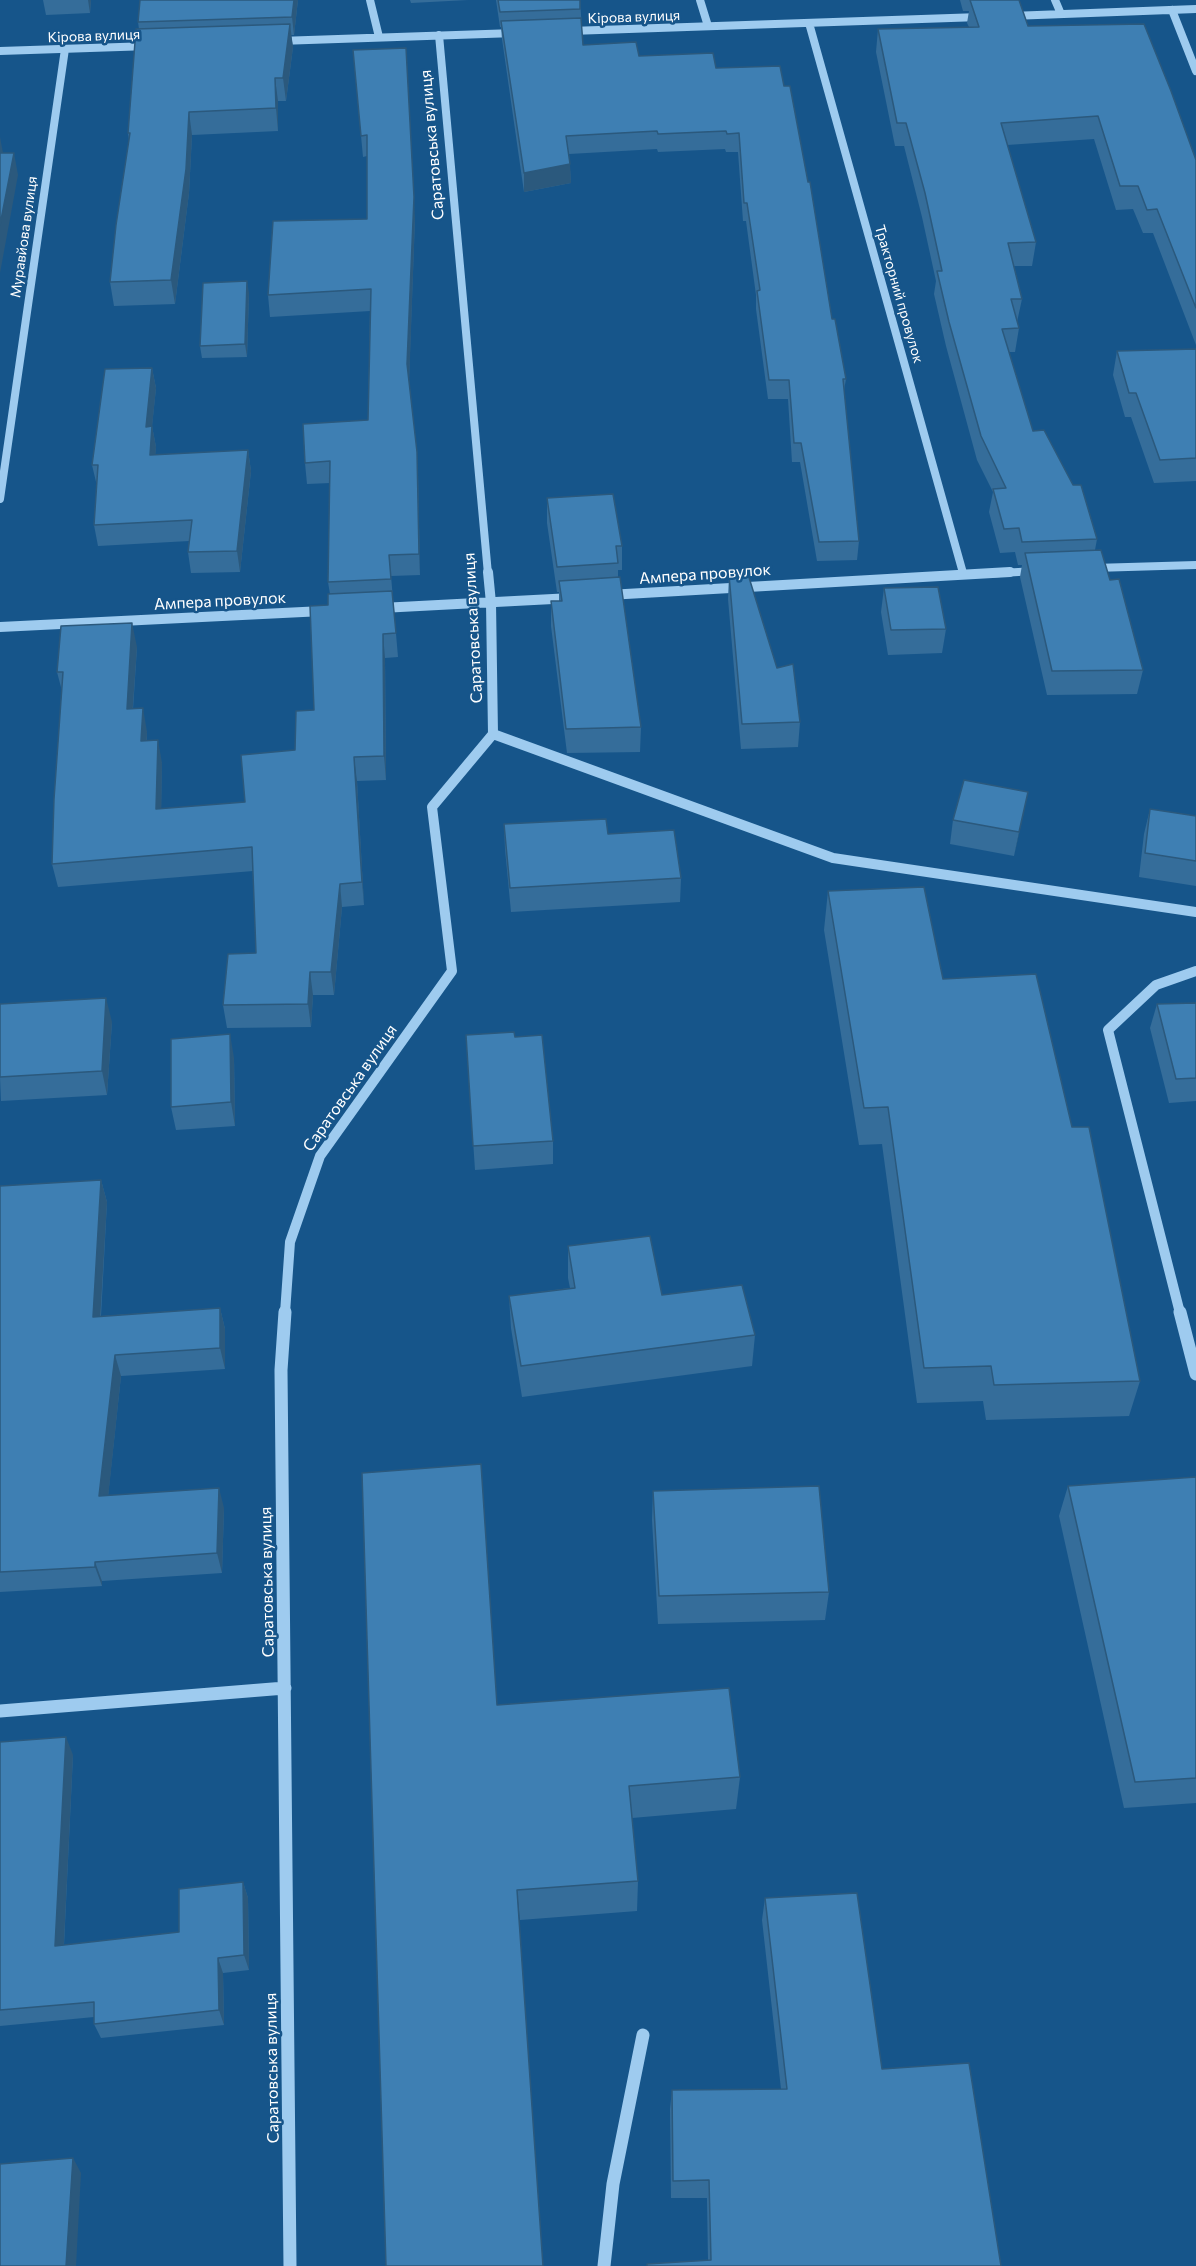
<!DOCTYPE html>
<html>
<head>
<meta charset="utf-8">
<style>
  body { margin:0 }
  canvas { display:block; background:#16558a }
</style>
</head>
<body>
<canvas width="1196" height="2266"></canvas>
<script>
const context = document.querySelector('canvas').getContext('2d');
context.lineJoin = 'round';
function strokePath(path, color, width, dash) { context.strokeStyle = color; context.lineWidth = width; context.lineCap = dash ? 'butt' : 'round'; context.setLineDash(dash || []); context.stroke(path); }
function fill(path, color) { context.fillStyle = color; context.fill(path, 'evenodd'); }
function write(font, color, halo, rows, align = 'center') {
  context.font = font + ' Commissioner,sans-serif'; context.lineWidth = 5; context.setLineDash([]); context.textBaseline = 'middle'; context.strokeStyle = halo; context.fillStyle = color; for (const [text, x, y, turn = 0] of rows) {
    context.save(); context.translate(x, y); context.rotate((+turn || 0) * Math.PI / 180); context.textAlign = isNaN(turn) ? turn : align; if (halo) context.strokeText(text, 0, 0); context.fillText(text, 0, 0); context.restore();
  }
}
strokePath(new Path2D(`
  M370,0L379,37
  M700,0L708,26
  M1055,0L1061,14
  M1172,10L1196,71
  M1011,16L1196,9
  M809,23L963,573
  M570,31L980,17
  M439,35L488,574
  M279,41L515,33
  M0,51L150,46
  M0,499L65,49
  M1094,568L1196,565
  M983,574L1036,571`), '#9ecbef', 8);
strokePath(new Path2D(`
  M608,595L1010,572
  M381,608L572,598
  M0,627L323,611
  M493,734L833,858L1196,912
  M285,1313L290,1242L320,1156L452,971L432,807L493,734L491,603L488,572
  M1180,1313L1108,1030L1156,985L1196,971`), '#9ecbef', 10);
strokePath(new Path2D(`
  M285,1312L281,1370L290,2266
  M1180,1312L1196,1374
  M0,1711L285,1688
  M604,2266L613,2184L643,2035`), '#9ecbef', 13);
fill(new Path2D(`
  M43,0H91L90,13L46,15Z
  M298,0L294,35H291L293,47L286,101H278V131L192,135L189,193L175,304L114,306L110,282L129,140L128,133L139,29L138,22Z
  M410,0H468L411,3Z
  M496,0H580L583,45L639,56L716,68L832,319L846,379L844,390L859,541L857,560L817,561L800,462H792L788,399H768L756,309V295L746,221H743L738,152H726L725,149L658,152L657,149L569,154L571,183L524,192L502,39L501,27H500Z
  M960,0H1019L1028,26L1196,160V345L1153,233H1143L1133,209L1116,210L1094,139L1007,145L1036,242L1032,266H1014L1022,299L1017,322L1019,328L1015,352H1009L1033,431L1097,539L1095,550L1110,580L1143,670L1137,694L1047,695L1020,577L1022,565H1018L1015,552L1000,553L989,512L993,492L977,460L946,346L934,294L936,281L922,217L904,146H895L876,52L878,29L969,27L967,23L969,11H963Z
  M353,50L415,218L409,380L418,474L420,575L391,576L398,657L385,658L386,780L357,781L364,905L342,907L334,995H313L311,1027L227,1028L223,1005L256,953L253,871L58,887L52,864L62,691L57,672L137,647L133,709L147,732V740L162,763L161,809L245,802L295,750L314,710L330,594L328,582L330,483L307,484L305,463L368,420L370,311L270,317L268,295L367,219V156L363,157Z
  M249,293L247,357L202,358L200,346Z
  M1196,349V481L1154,483L1131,417H1125L1113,375L1117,351Z
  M152,368L156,388L152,426L156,447L155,455L248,450L251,471L240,572L191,573L188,552L189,541L98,546L94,525L97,486L92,465Z
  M547,498L622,546V570H618V577L641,727L640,752L567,753L551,626V601H559V592H557L547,523Z
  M729,575L777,668L800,722L798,747L741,749L728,599Z
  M884,588L946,629L942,653L888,655L881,612Z
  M1028,792L1014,856L950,844L953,820Z
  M1150,809L1196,816V886L1139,877L1144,834Z
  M504,824L608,834L681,878L680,902L511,912L505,849Z
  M828,891L943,979L1072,1127L1140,1381L1129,1416L986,1420L983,1401L917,1403L882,1144L859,1145L824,930Z
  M1196,1003V1101L1169,1103L1150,1028L1157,1004Z
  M112,1022L107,1095L1,1101L0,1077Z
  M466,1035L515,1037L553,1141V1164L475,1170Z
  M234,1058L235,1126L176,1130L171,1107Z
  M101,1180L107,1202L101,1316L220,1308L225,1329V1369L121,1376L108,1496L224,1508L222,1573L102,1581V1586L0,1592V1186Z
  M568,1246L662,1295L755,1335L752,1366L522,1397L511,1328L509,1296L570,1288L568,1278Z
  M1196,1477V1803L1124,1808L1059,1516L1068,1486Z
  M653,1491L829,1592L825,1620L658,1624L652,1520Z
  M497,1705L740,1777L736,1809L632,1818L638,1881L637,1911L520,1920Z
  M0,1742L73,1755L64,1945L179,1932L243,1882L248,1898L249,1970L223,1973L224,2025L101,2038L94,2024V2017L0,2026Z
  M765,1898L882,2069L1001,2266L708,2260L707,2198H671L670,2109L672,2090L781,2089L762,1920Z`), '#356d9a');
fill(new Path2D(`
  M88,0H91L90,13Z
  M294,0H298L294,35L292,17Z
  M290,24L293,47L286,101L283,78Z
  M406,48L415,218L409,386L407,364Z
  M275,78L278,101V131L276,108Z
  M189,112L192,135L189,193L175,304L171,280Z
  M0,137L3,153L0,172Z
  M14,153L18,175L0,273V225Z
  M570,164L571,183L524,192V173Z
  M247,281L249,293L247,357L245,344Z
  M152,368L156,388L150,447L146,427Z
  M152,426L156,447L154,476L150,455Z
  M248,450L251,471L240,572L237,551Z
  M417,452L418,474L420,575L419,554Z
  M132,623L137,647L131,733L127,709Z
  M383,634L385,658L386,780L384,756Z
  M143,708L147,732L146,764L141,741Z
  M158,740L162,763L161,833L156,809Z
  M354,757L357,781L364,905L362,882Z
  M1028,792L1023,817L1014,856L1019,832Z
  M340,884L342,907L334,995L331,972Z
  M310,972L313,995L311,1027L308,1004Z
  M106,998L112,1022L107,1095L102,1071Z
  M230,1034L234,1058L235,1126L231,1102Z
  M101,1180L107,1202L99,1338L93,1317Z
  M220,1308L225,1329V1369L220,1348Z
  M115,1355L121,1376L106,1517L99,1496Z
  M219,1488L224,1508L222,1573L217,1553Z
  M95,1562L102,1581V1586L95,1567Z
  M66,1737L73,1755L63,1962L55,1946Z
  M243,1882L248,1898L249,1970L244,1955Z
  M218,1958L223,1973L224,2025L219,2010Z
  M73,2158L81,2173L76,2266H66Z`), '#2b597d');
const building = new Path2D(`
  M140,0H294L292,17L138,22Z
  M498,0H580V9L500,12Z
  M970,0H1019L1028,26L1144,24L1171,91L1196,160V308L1157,209L1147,210L1138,186H1120L1098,116L1001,123L1036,242L1008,243L1022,299H1011L1019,328L1002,329L1033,431L1044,430L1073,485H1081L1097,539L1022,542L1019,528L1004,529L993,489L1006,488L981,436L949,322L937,271H942L925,193L906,123H897L878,29L979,27Z
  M581,18L583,45L636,42L639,56L713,53L716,68L780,66L784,86H790L808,182H810L832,319H835L846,379H843L859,541L819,542L801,443H794L789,380H769L757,291L760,290L747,203H744L739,133L727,134L726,131L658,134L657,131L566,136L570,164L524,173L501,21Z
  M290,24L283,78H275L276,108L189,112L186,169L171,280L110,282L116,225L130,133H128L136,29Z
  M406,48L414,197L407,364L417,452L419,554L389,555L391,579L328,582L330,461L305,463L303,424L368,420L371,289L268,295L273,221L367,219V135L361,136L353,50Z
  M0,153H14L0,225Z
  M247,281L245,344L200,346L203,283Z
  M1196,349V458L1160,460L1136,393H1129L1117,351Z
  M152,368L146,427L152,426L150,455L248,450L237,551L188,552L192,520L94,525L98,465H92L105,369Z
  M613,494L622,546H616L618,563L557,567L547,498Z
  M1101,550L1110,580L1119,579L1143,670L1052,671L1025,553Z
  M747,571L777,668L793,664L800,722L742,724L729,575Z
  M620,577L641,727L566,729L551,601H562L559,581Z
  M938,587L946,629L891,630L884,588Z
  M392,591L396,633L383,634L384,756L354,757L362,882L340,884L331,972H310L308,1004L223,1005L228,954L256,953L252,847L52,864L54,799L63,672H57L61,626L132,623L127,709L143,708L141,741L158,740L156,809L245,802L241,755L295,750L296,711L314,710L310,606L328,605V594Z
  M964,780L1028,792L1019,832L953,820Z
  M1150,809L1196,816V861L1145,853Z
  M606,819L608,834L674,830L681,878L510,888L504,824Z
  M924,887L943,979L1036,974L1072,1127H1089L1140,1381L994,1385L991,1366L924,1368L888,1107L864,1108L828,891Z
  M106,998L102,1071L0,1077V1004Z
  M1196,1003V1078L1176,1079L1157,1004Z
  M514,1032L515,1037L542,1035L553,1141L473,1146L466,1035Z
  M230,1034L231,1102L171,1107V1039Z
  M101,1180L93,1317L220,1308V1348L115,1355L99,1496L219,1488L217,1553L95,1562V1567L0,1572V1186Z
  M650,1236L662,1295L742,1285L755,1335L521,1366L509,1296L575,1288L568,1246Z
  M481,1464L497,1705L729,1688L740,1777L629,1786L638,1881L517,1890L543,2266H386L362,1473Z
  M1196,1477V1778L1135,1782L1068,1486Z
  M819,1486L829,1592L659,1596L653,1491Z
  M66,1737L55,1946L179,1932V1889L243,1882L244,1955L218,1958L219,2010L94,2024V2002L0,2010V1742Z
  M857,1893L882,2069L969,2063L1001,2266H647V2264L711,2260L709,2180L673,2181L672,2090L787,2089L765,1898Z
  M73,2158L66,2266H0V2164Z`);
fill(building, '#3e7fb3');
strokePath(building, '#2b597d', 1.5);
write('14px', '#fff', '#16558a', [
  ["Кірова вулиця",634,17,-2],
  ["Кірова вулиця",94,36,-2],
  ["Муравйова вулиця",24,237,-82],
  ["Тракторний провулок",899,294,74]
]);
write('16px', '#fff', '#16558a', [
  ["Саратовська вулиця",432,145,-95],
  ["Ампера провулок",705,574,-4],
  ["Ампера провулок",220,601,-3],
  ["Саратовська вулиця",473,628,-93],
  ["Саратовська вулиця",350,1088,-55],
  ["Саратовська вулиця",267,1582,-91],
  ["Саратовська вулиця",272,2068,-91]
]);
</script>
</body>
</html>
